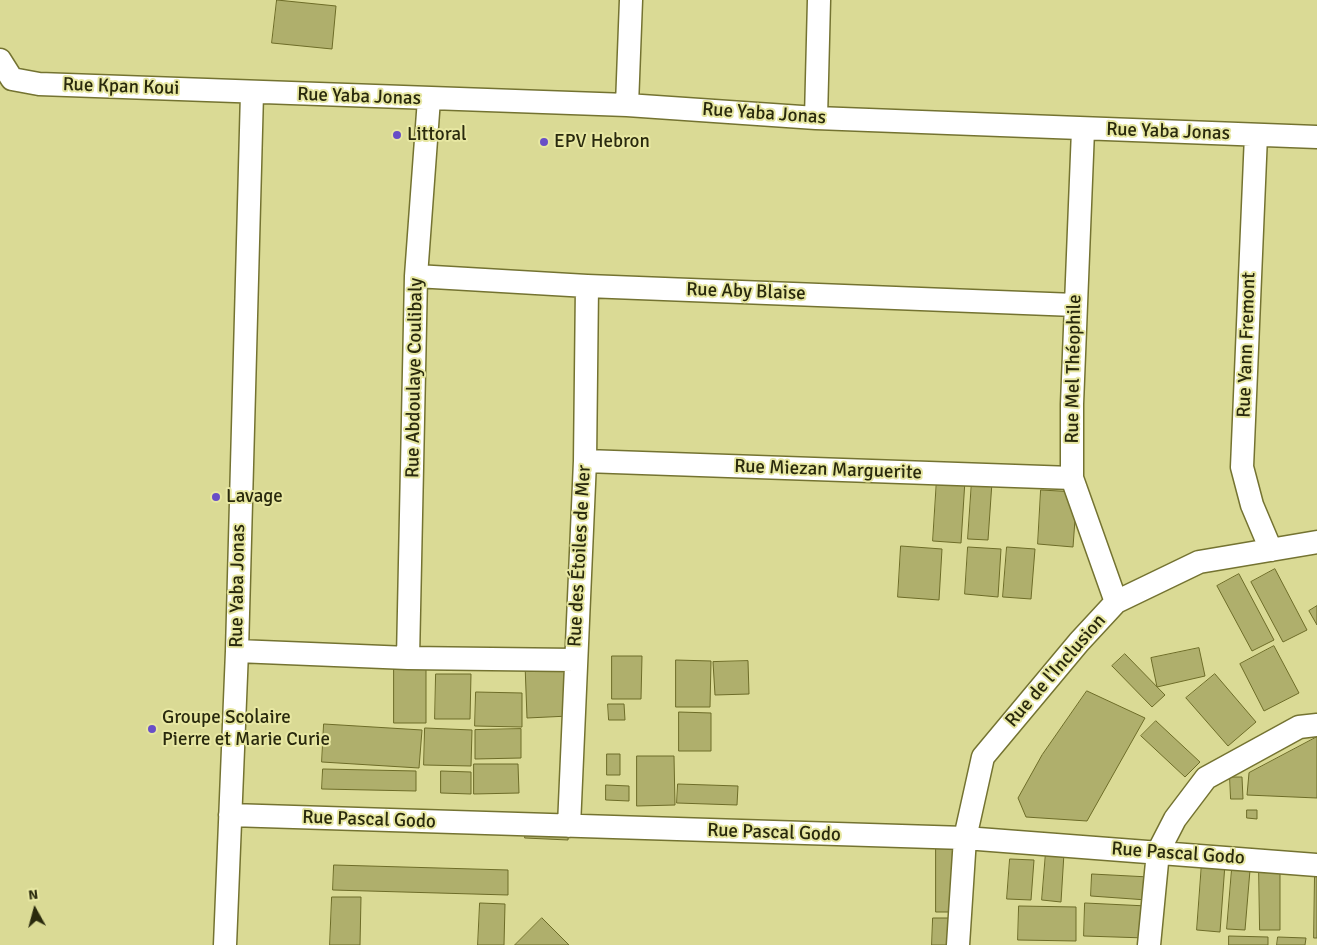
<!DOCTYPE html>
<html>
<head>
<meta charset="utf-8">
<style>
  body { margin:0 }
  #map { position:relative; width:1317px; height:945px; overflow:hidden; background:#dada95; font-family:Signika,sans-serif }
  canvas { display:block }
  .north { position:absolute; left:10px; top:885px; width:50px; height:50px; -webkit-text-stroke:4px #e7e7a2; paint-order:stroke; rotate:353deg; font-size:14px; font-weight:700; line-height:20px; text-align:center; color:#29290d }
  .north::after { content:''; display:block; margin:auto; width:18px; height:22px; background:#29290d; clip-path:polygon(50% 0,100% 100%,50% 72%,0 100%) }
</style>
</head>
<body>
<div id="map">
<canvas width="1317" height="945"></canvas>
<div class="north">N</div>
</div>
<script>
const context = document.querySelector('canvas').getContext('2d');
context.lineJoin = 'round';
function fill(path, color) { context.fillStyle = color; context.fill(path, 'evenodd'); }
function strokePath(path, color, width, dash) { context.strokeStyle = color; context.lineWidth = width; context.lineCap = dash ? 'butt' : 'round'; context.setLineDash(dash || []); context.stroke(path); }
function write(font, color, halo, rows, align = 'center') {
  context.font = font + ' Signika,sans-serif'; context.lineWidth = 4; context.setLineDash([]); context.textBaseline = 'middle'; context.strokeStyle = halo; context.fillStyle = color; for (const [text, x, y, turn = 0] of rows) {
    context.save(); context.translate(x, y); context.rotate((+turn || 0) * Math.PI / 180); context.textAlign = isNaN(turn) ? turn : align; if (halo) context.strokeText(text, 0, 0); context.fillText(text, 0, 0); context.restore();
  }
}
const building = new Path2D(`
  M277,0L336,6L332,49L272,43Z
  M937,478L965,480L961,543L933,541Z
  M972,480L992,482L988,540L968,539Z
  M1041,490L1077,492L1073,547L1038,544Z
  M901,546L942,549L939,600L898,597Z
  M968,547L1001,549L998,597L965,594Z
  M1007,547L1035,549L1031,599L1003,597Z
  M1275,569L1307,630L1283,642L1251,582Z
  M1239,574L1274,640L1252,651L1217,586Z
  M1317,606V625L1309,611Z
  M1274,646L1299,693L1264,711L1240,664Z
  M1199,648L1205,676L1157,687L1151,658Z
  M1125,654L1165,695L1152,707L1112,666Z
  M612,656H642L641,699H612Z
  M676,660L711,661L710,707H676Z
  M748,661L749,694L715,695L713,662Z
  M394,662H426V723H394Z
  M567,663L569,716L527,718L525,664Z
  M436,674H471L470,719H435Z
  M1215,674L1256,722L1228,746L1186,698Z
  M1087,691L1145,718L1087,821L1026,817L1018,798L1042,755Z
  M476,692L522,693V727L475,726Z
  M608,704H624L625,720H609Z
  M679,712L711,713V751H679Z
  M1156,721L1200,762L1185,777L1141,736Z
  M324,724L422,730L419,768L322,762Z
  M425,728L472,730L471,766L424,765Z
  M521,729V758L475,759V730Z
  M1317,737V798L1247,795L1249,773Z
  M607,754H620V775H607Z
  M637,756H674L675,805L637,806Z
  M474,764H518L519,793L474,794Z
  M323,769L416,771V791L322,789Z
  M441,771L471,772V794L441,793Z
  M1230,777H1242L1243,799H1231Z
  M678,784L738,786L737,805L677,803Z
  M606,785L629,786V801L606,800Z
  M1247,810H1257V819L1247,818Z
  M526,828L569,829L568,840L525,838Z
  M936,844H956L955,912H936Z
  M1046,852L1064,853L1061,902L1042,900Z
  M1010,859L1034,860L1031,900L1007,899Z
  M1202,862L1225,864L1220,932L1197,930Z
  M334,865L508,870V895L333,890Z
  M1259,868H1280V930H1260Z
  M1232,869L1250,870L1245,930L1227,929Z
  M1315,871H1317V938H1314Z
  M1092,874L1149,877L1147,900L1091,896Z
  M332,897H361L360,945H330Z
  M480,903L505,904L504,945H478Z
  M1085,903L1147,906L1146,938L1084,936Z
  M1019,906L1076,907V941L1018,940Z
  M542,918L569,945H515Z
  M933,918H954V945H932Z
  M1229,936L1268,937V945H1229Z
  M1278,937L1306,938L1305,945H1277Z`);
fill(building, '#afaf6c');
strokePath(building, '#6d6c28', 1);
const minor = new Path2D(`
  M0,60L12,79L39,84L627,105L816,118L1317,137
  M627,105L631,0
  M816,118L819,0
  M1083,130L1072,404V478L1116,602
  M1256,135L1242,467L1252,505L1271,550
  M416,276L587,286L1075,305
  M585,461L1072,478
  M237,651L408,658L574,660
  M408,658L416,276L429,99
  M230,815L965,838L1317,865
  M569,826L585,461L587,286
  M225,945L237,651L252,93
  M958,945L965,838L983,757L1079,642L1116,602L1199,562L1317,542
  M1149,945L1158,852L1175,819L1206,778L1299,727L1317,725`);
strokePath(minor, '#747331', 25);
strokePath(minor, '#fff', 22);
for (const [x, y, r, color] of [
  [397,135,5,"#684ec7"],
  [544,142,5,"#684ec7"],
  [216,497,5,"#684ec7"],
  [152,729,5,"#684ec7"]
]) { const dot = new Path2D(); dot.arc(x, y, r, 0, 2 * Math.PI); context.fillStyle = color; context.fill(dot); strokePath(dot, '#e7e7a2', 2); }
write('19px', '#29290d', '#e7e7a2', [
  ["Rue Kpan Koui",121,87,2],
  ["Rue Yaba Jonas",359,97,2],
  ["Rue Yaba Jonas",764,114,4],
  ["Rue Yaba Jonas",1168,132,2],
  ["Rue Aby Blaise",746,292,2],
  ["Rue Yann Fremont",1247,345,-88],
  ["Rue Mel Théophile",1074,369,-89],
  ["Rue Abdoulaye Coulibaly",415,378,-89],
  ["Rue Miezan Marguerite",828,470,2],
  ["Rue des Étoiles de Mer",580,556,-87],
  ["Rue Yaba Jonas",238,586,-89],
  ["Rue de l'Inclusion",1056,671,-49],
  ["Rue Pascal Godo",369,820,2],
  ["Rue Pascal Godo",774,833,2],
  ["Rue Pascal Godo",1178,854,4]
]);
write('19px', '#29290d', '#e7e7a2', [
  ["Littoral",407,135],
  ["EPV Hebron",554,142],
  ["Lavage",226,497],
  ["Groupe Scolaire",162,718],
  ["Pierre et Marie Curie",162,740]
], 'left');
</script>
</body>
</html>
